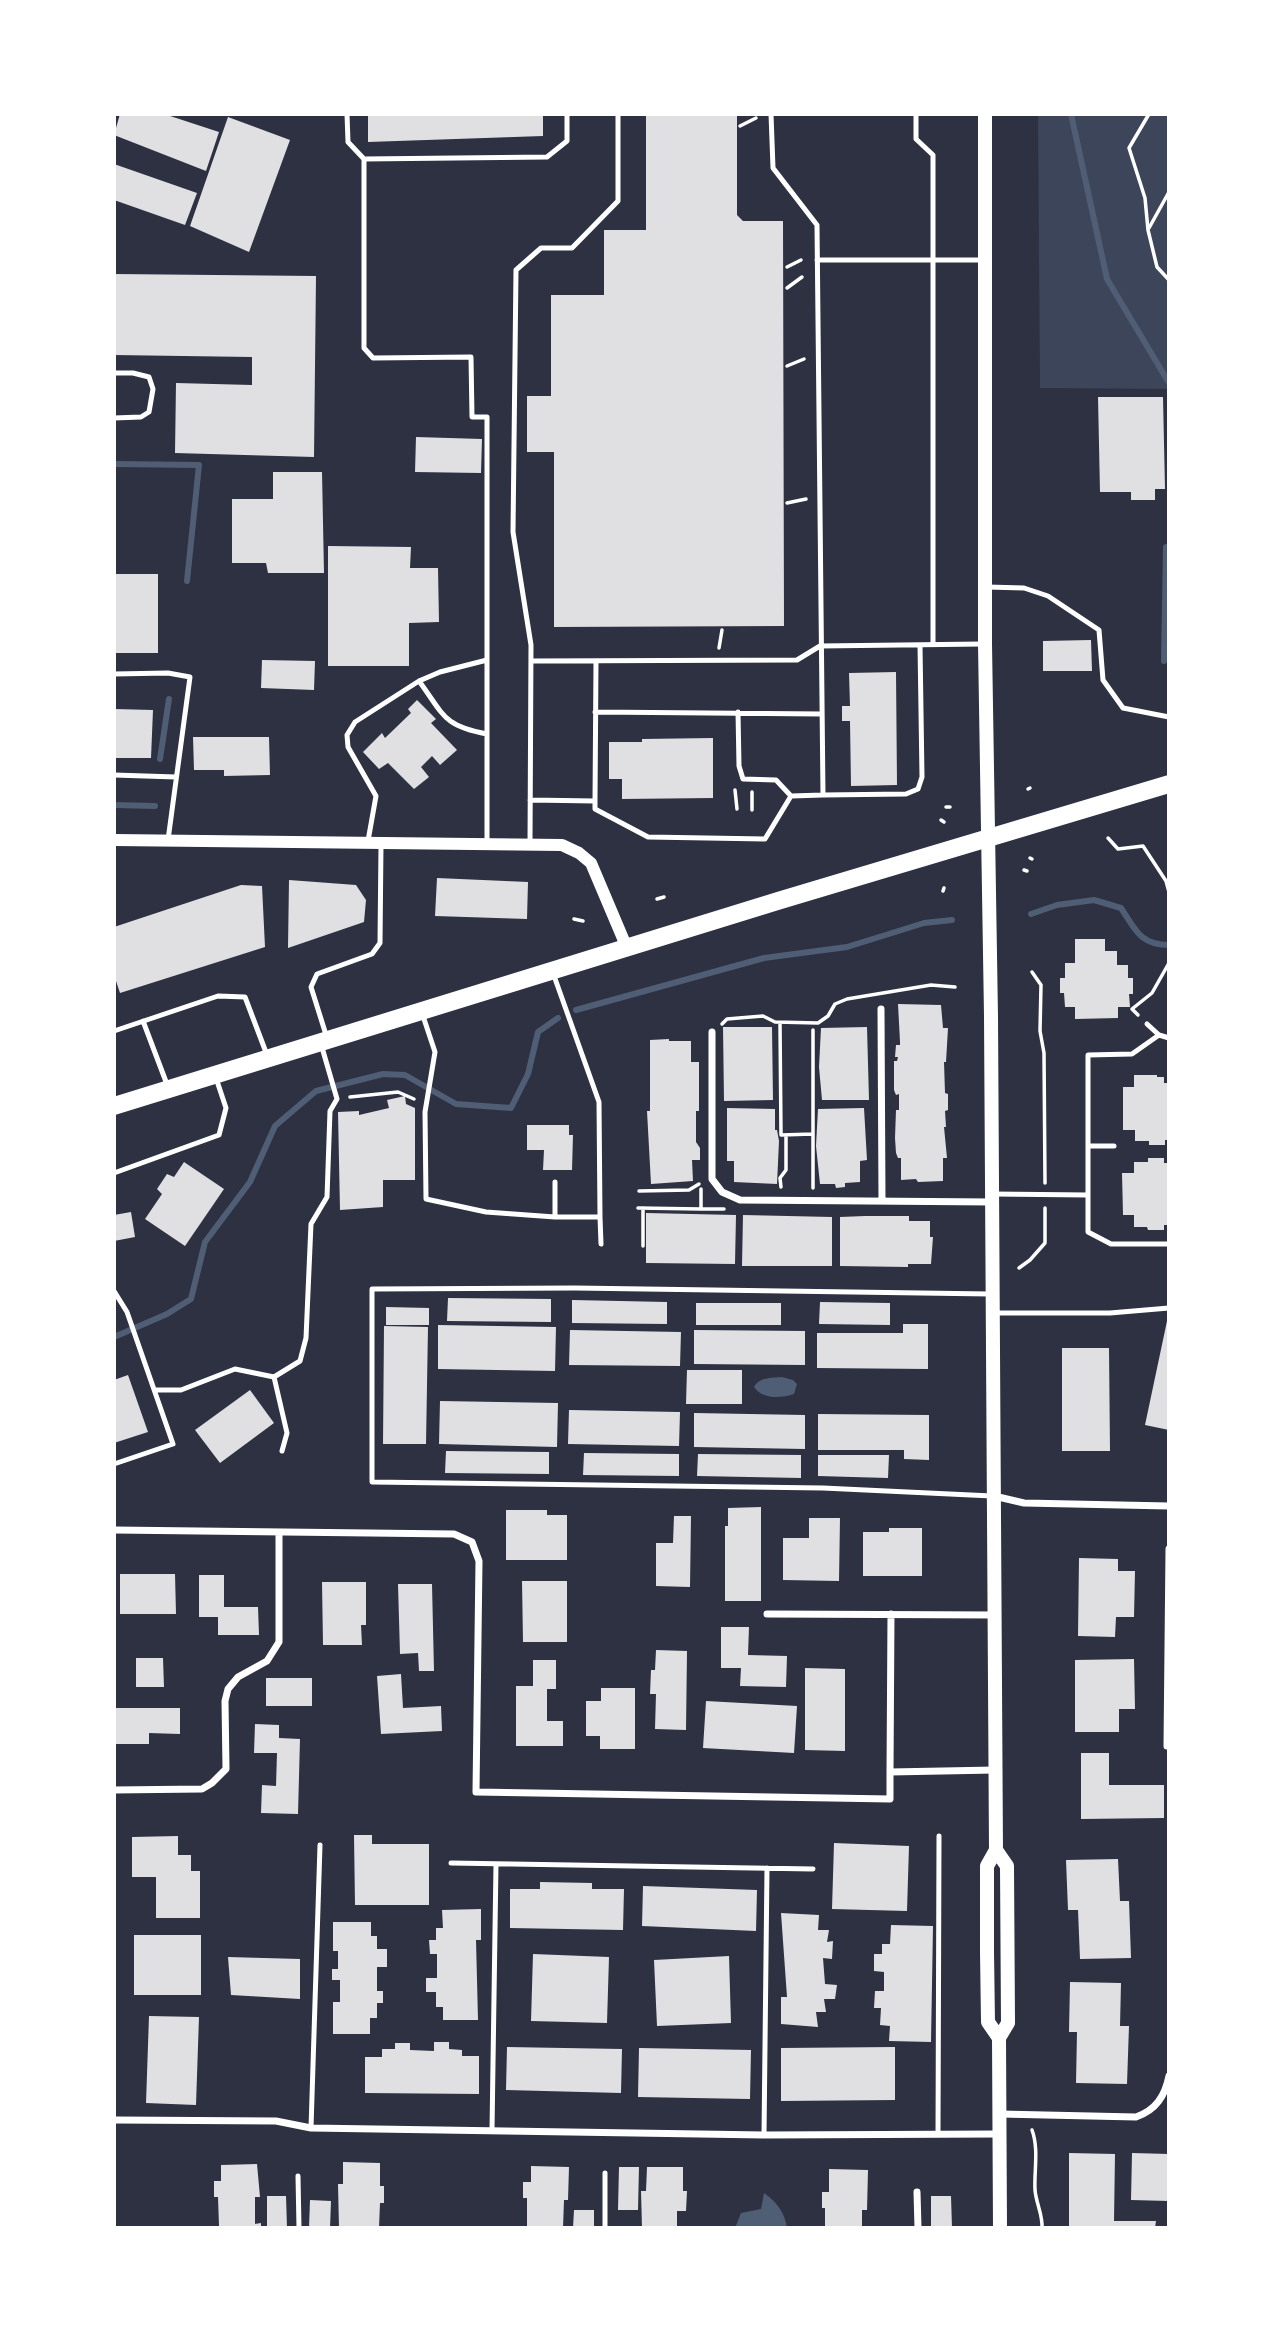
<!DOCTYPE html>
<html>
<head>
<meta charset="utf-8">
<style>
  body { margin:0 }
  #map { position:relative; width:1283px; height:2342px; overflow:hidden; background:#2d3142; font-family:"PT Sans Narrow",sans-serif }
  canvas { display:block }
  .frame { position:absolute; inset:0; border:116px solid #fff; pointer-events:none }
</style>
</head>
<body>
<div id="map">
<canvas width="1283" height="2342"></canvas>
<div class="frame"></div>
</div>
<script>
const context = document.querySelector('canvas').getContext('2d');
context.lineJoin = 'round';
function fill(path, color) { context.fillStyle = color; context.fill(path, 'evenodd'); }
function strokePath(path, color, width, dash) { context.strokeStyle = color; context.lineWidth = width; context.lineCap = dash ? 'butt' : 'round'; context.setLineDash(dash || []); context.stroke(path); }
fill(new Path2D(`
  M1038,114H1169V389L1040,388Z`), '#3c4559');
fill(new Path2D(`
  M782,1377L793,1380L797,1384L794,1394C781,1398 763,1400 754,1387C759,1377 772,1378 782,1377Z
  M764,2193C777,2202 785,2213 787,2228H735L741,2213L761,2209Z`), '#4f5d75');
strokePath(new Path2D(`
  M1071,114L1107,279L1169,383
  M114,464L199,465L187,581
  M1164,661L1166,547
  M160,759L169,699
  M114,805L155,806
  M1031,914L1057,905L1094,900L1121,908C1135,929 1140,945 1169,945
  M576,1010L764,958L847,947L924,923L952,920
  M114,1337L167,1314L191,1299L205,1242L250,1182L275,1126L316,1091L383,1074L405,1075L456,1104L511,1108L528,1074L538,1032L558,1018`), '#4f5d75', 6);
fill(new Path2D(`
  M120,114H164L219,132L206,171L114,135Z
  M368,114H543V136L368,142Z
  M646,114H737V215L743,221H783L784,626L554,627V452H527V396H551V295H604V230H646Z
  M228,117L290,140L249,252L190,226Z
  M114,164L197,193L185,225L114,200Z
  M114,274L316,276L314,457L175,453L176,383L252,385V357L114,355Z
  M1098,397H1163L1165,489H1155V500H1131V492H1100Z
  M416,437L482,439L481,473L415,472Z
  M273,472H322L324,573H268L266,563H232V499H273Z
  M328,546L411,547L410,568H438L439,622L409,623V666H328Z
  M114,574H158V653H114Z
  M1091,640L1092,671H1043V641Z
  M262,660L315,661L314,690L261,688Z
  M896,672L897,785L851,786L850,721H842V706H850L849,673Z
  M417,700L436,719L431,723L457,750L440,765L432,756L421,767L429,777L414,789L388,763L379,769L363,752L382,733L385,738L411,713L408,709Z
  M114,709L153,710L151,758H114Z
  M193,737H269L270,775L224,776V770H194Z
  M713,738V798L622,799V779H609V742H642V739Z
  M437,878L528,882L527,919L435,916Z
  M289,880L356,885L366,900L364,922L288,948Z
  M241,885L262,886L265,947L120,993L114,975V927Z
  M1075,939H1105V951H1117V965H1128V978H1133V994H1129L1130,1007H1118V1018L1075,1019V1007H1065L1064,993H1060V978H1065V963H1075Z
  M898,1004L941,1005L943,1028H948L946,1062H944L945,1093L948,1094V1110L945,1111L946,1127H944L947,1158H943V1181L918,1182L916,1179L901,1180V1158H898L896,1153L895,1138L896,1110H899V1094L896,1095L894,1090V1061H897L898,1057H895L896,1045H900V1042Z
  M723,1027H772L773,1100L724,1101Z
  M867,1027L869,1100H822L819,1067L821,1028Z
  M669,1039V1041H691V1062H699V1111H696V1142L700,1148V1160H692L693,1181L651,1184L647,1111H650V1040Z
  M1134,1075H1157V1077H1164V1083H1169V1140H1165V1145H1149V1141H1135V1130H1123V1087H1134Z
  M405,1096L406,1104L415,1108V1180H383V1207L340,1210L338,1112L359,1111V1115L389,1108L387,1100Z
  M727,1108L775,1109V1130H777L779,1141L777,1184L734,1182V1161H727Z
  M864,1108L867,1160L860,1161V1182L845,1183V1187L836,1188L835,1184H820L816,1146L818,1109Z
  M527,1125H569V1135H573L572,1170H543L544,1150H527Z
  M1148,1158H1164V1163H1169V1225H1164V1230H1148L1147,1227H1134V1215H1123L1122,1173H1134V1162H1148Z
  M184,1162L224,1189L185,1246L145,1219L162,1194L157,1189L167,1174L174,1177Z
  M131,1212L135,1237L114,1241V1215Z
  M646,1213L736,1215L735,1264L646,1263Z
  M743,1215L832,1217V1266H742Z
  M865,1216H909V1221H930V1237H933L931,1264H908V1267L840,1266V1217Z
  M448,1298L551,1299V1322L447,1321Z
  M572,1300L667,1302V1324L572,1323Z
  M820,1302L890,1303V1325L819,1324Z
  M696,1303H781V1325H696Z
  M386,1307L429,1308V1325H386Z
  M1167,1321H1169V1430L1145,1425Z
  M903,1324H928V1369L817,1368V1333H903Z
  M438,1325L556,1327L555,1371L438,1369Z
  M384,1326L428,1327L426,1444H383Z
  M570,1330L681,1332L680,1366L569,1365Z
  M694,1330L805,1331V1365L694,1364Z
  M1062,1348H1109L1110,1451H1062Z
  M687,1370H742V1404H686Z
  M128,1375L148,1432L114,1443V1380Z
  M250,1390L274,1423L220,1463L195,1430Z
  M440,1401L558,1403L557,1447L439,1444Z
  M569,1410L680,1412L679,1446L568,1444Z
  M694,1413L805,1415V1449L694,1447Z
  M818,1414L929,1415V1460L904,1459V1450H818Z
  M446,1451L549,1452V1474L445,1473Z
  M584,1453L679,1454V1476L583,1475Z
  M698,1454L801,1455V1478L697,1476Z
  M818,1455H889L888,1478L818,1476Z
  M761,1507V1601H725V1526H728V1508Z
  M506,1510H547V1515H567V1560H506Z
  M674,1516H691L690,1587L656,1586V1543H673Z
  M809,1518H840L839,1581L783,1580V1538H809Z
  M889,1528H922V1576H863V1532H889Z
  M1079,1558L1118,1559V1571H1135L1134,1617H1116L1115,1637L1078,1636Z
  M120,1574H175L176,1614H120Z
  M199,1575H224V1607H258L259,1635H218V1617H199Z
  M522,1581H567V1642H523Z
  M322,1582H366V1625H361L362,1645H323Z
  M398,1584H432L434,1671H419L418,1653L400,1654Z
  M721,1627H749L748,1655L787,1656L786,1687L740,1686L741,1668H721Z
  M656,1650L687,1651L686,1730L655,1729L656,1694H650L651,1670H655Z
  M136,1658H163L164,1687H136Z
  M1134,1659L1135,1709H1119V1732H1075V1660Z
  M533,1660H556V1689H547V1721H563V1746H516V1686H533Z
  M805,1668L845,1669V1751L805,1750Z
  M401,1674L403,1708L441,1706L442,1731L381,1734L377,1676Z
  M266,1678H312V1706H266Z
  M601,1688H635V1749H600V1736H586V1701H601Z
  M706,1701L797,1706L794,1753L703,1748Z
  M114,1708H180V1734L149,1733V1744H114Z
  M255,1724L279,1725V1738L300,1739L298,1814L261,1813L262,1785L276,1786L277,1753H254Z
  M1081,1753H1109V1785H1164V1818L1081,1819Z
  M354,1835H372V1844H429V1905H355Z
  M178,1836V1855H191V1871H200V1918H156V1877H132V1837Z
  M834,1843L909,1846L907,1911L832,1909Z
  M1118,1859L1120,1901H1129L1131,1958L1080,1959L1078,1910H1068L1066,1860Z
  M540,1882L592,1883V1889H624L623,1930L510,1928V1889H540Z
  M643,1886L757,1890L756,1931L642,1926Z
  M481,1909V1940H476L478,2020H443V2007H436V1992H426V1978H437V1954H430L429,1940H436V1928H443L442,1910Z
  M781,1913L819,1915L818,1930H829L827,1942L833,1941L832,1959L823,1958L825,1984L837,1985L835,1999H824L826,2012H816L818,2027L781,2024V1997H787Z
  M333,1922H371V1936H377V1949H387V1967H377V1991H383V2003H377V2018H370V2034H333V2002H340V1980H332V1969H338V1951H333Z
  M891,1925L933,1926L931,2042L889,2041L890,2026L880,2025L881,2008H874L875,1991H884V1972L874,1971V1954H882V1944H890Z
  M134,1935H201V1995H134Z
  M533,1954L609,1957L607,2023L531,2021Z
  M729,1956L731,2023L657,2026L654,1960Z
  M228,1957L300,1959V1999L231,1995Z
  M1070,1982L1121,1983L1120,2026H1129L1127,2084L1076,2083L1077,2032H1069Z
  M149,2016L199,2017L196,2105L146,2103Z
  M434,2042H449V2049L462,2050V2056H479V2094L365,2093V2057H382V2049H395V2043H410V2050L434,2051Z
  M507,2047L622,2049L621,2093L506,2090Z
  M895,2047V2100L781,2101V2048Z
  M639,2048L751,2050L750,2099L638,2097Z
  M1069,2153L1115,2154L1114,2221H1156L1155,2228H1069Z
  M1132,2153L1169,2154V2201L1131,2200Z
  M343,2162L380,2163V2186H384V2203H380L379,2228H339L338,2184H343Z
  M257,2164L260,2197H255V2224L261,2223V2228H215V2226H219L218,2197H214V2181H221V2165Z
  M531,2166L569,2167L568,2200H564L563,2228H527V2198H523V2182H531Z
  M619,2167H639L638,2210H618Z
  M647,2167H683V2191H687L686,2211H677V2228H642L641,2191H646Z
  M829,2169L868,2170L867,2210H862V2228H825V2208H822V2192H829Z
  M267,2196H286L287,2228H267Z
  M931,2196H951L952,2228H931Z
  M310,2200L331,2201L330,2228H309Z
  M574,2210H594V2228H573Z`), '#e0e0e3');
strokePath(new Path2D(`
  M1149,114L1129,148L1145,198L1148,230L1157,267L1169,280
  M740,126L756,118
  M1149,228L1169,192
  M787,267L801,260
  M787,288L802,277
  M787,366L804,359
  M787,503L806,499
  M719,648L722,630
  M1028,789L1030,788
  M735,790L737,809
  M752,792V810
  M946,807H950
  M941,820L944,822
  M1108,838L1118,849L1143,846L1166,881L1169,892
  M1030,858L1032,859
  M1024,870L1027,871
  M943,891L944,888
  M657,899L664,897
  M574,919L583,921
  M1032,972L1041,985L1040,1031L1044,1053L1045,1183
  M1138,1015L1132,1009L1152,993L1169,963
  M780,1023L781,1135L813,1134
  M722,1024L727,1019L763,1016L775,1022L818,1023L828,1016L835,1004L847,999L931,985L955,987
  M813,1030V1188
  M350,1097L398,1092L414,1099
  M781,1187L780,1178L786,1170V1135
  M639,1191L689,1190L699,1184
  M638,1208L701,1209V1189
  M701,1209H724
  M643,1246V1208
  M1019,1268L1030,1260L1045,1243V1208
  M1032,2130C1039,2149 1034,2171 1035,2190C1036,2203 1043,2215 1042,2228`), '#fff', 3.5);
strokePath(new Path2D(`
  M347,114L348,142L364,159L547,157L567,141V114
  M916,114V139L933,155V644
  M364,159V348L373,358L471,357L472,417H487V843
  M817,260H982
  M114,373H133L149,377L153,389L149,412L141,417L114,418
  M987,587L1024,588L1048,596L1099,630L1103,680L1123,708L1169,717
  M531,661L797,660L820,646L982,644
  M114,674L168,673L190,677L168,840
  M419,681C444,715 443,726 487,734
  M595,712L822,714
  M738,712L739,766L743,779L776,780L791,796
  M114,775L176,777
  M823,795L906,794L918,789L922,777L920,645
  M530,800L595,801V809L648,837L765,839L791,796L823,795L817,225L773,168L771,114
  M595,801L596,661
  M368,841L376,796L348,747L347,735L355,722L419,681L440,672L487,660
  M530,844L531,645L513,532L516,270L541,248H572L618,201V114
  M422,1013L435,1052L425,1112L426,1199L486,1212L555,1217H600L599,1102L553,973
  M143,1021L168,1087
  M1147,1024L1159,1035
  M114,1031L218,996L245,997L267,1055
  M327,1038L311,987L317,974L372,954L380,943L381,845
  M1169,1038L1159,1035L1132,1054L1088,1055V1232L1111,1244H1169
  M1089,1146H1114
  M114,1173L219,1135L226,1108L216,1078
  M555,1182V1217
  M992,1194L1088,1195
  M600,1217L601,1244
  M114,1291L127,1312L173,1444L114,1464
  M990,1294L575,1288L372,1289V1482L823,1488L992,1496
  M994,1313H1110L1169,1308
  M274,1377L300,1361L306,1338L311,1224L327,1197L330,1111L337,1099L321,1044
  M155,1390H181L235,1369L274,1377L287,1433L282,1451
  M451,1863L813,1869
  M311,2128L320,1845
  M492,2130L496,1864
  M938,2134L939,1836
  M764,2135L767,1868
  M605,2173V2228
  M298,2176L299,2228`), '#fff', 5);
strokePath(new Path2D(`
  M881,1009L882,1201
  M712,1032V1179L722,1192L740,1200L992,1202
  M994,1496L1024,1503L1169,1506
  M114,1530L454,1534L472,1542L479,1561L476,1792L890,1799V1772L995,1770
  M767,1614L995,1615
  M1167,1746L1169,1549
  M890,1772L891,1614
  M114,1790L202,1789L212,1783L226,1769L225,1701L228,1689L238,1677L267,1661L279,1642V1532
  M1000,2114L1136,2117C1156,2110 1165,2096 1169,2076
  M115,2120L276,2121L311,2128L764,2135L999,2134
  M917,2192L918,2228`), '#fff', 7);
strokePath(new Path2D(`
  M114,840L562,845L579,853L591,863L627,948`), '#fff', 12);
strokePath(new Path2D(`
  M985,114V644L991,1016L996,1850L987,1866V1952L988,2022L999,2038
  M996,1850L1007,1866L1008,2023L999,2038L1000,2228`), '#fff', 14);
strokePath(new Path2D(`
  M114,1106L781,900L1169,784`), '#fff', 18);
</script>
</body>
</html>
